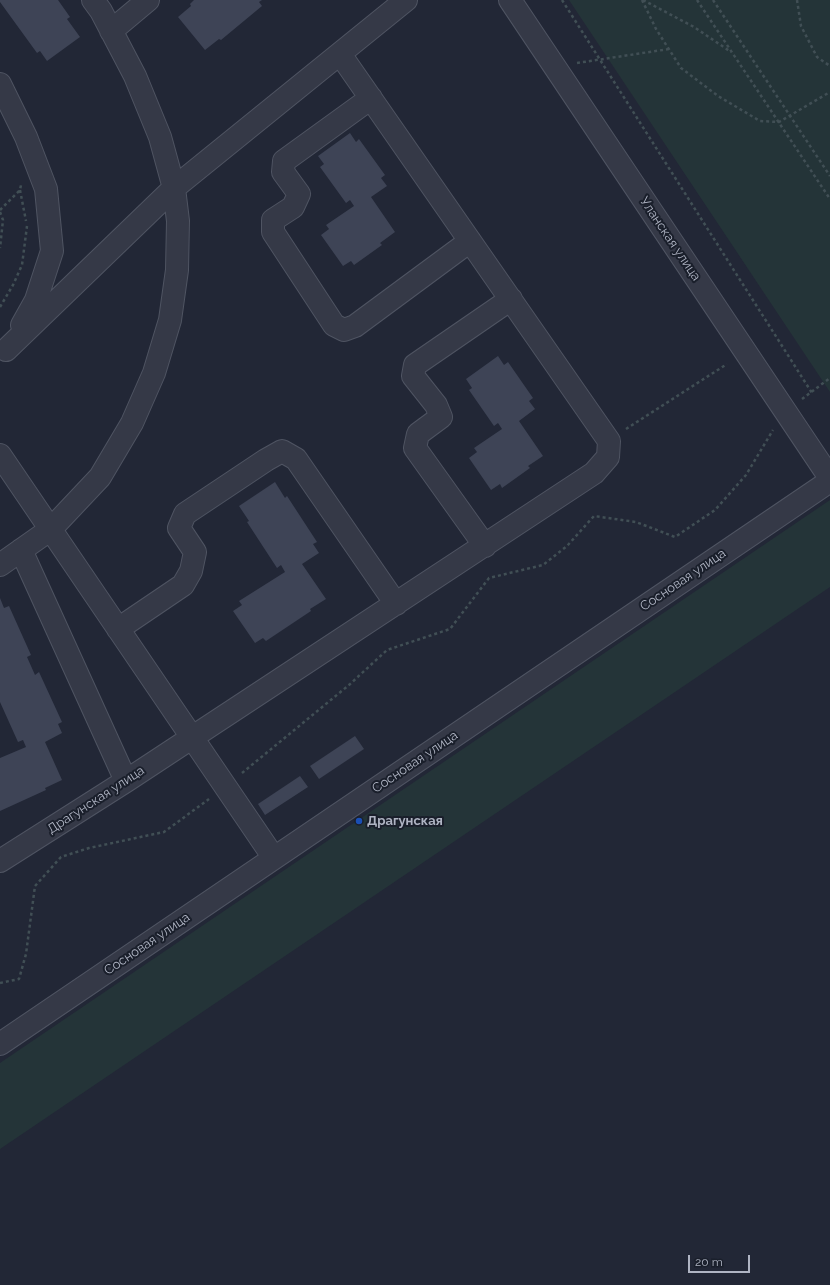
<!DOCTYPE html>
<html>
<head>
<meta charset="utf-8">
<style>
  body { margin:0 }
  #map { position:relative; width:830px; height:1285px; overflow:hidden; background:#222736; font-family:Raleway,sans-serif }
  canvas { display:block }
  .scale { position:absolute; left:688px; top:1255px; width:62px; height:18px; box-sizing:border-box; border:2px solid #afb4c3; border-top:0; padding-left:5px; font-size:12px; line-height:14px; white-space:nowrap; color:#afb4c3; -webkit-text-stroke:3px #1a1f2b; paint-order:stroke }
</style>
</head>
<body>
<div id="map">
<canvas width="830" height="1285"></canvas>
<div class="scale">20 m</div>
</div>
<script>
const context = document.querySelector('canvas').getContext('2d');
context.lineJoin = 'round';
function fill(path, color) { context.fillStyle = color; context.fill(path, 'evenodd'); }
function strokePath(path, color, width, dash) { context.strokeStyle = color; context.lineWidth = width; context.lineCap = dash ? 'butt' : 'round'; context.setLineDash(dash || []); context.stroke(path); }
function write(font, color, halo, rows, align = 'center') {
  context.font = font + ' Raleway,sans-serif'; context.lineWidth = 4; context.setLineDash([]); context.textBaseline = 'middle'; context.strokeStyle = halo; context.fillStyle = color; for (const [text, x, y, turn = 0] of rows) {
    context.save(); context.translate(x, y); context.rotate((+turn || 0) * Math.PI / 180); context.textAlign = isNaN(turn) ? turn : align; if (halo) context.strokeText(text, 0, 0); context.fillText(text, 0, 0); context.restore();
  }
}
fill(new Path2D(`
  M569,0H830V392Z
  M830,500V587L0,1149V1063Z`), '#243438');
fill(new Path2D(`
  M0,0H58L70,17L67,19L80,37L47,61L40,51L37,53L0,2Z
  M194,0H262L259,2L262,6L221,40L219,39L205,50L178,17L191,6L190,4Z
  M350,133L356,142L359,139L385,175L381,178L387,186L371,197L395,232L380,243L382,245L354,265L351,261L343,266L321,235L329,229L326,225L354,206L350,200L346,203L320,167L324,164L318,156Z
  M498,356L504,365L508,362L533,398L529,401L535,409L519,421L543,456L528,466L530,468L502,488L500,484L491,490L469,458L477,452L474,448L502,429L498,423L494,426L469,390L472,388L466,379Z
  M275,482L285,498L287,496L317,542L313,544L319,553L302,564L326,599L310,609L311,611L266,641L263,638L255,643L233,611L242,605L239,601L285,572L281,565L277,568L247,522L249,521L239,506Z
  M0,598L4,608L9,606L31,655L27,657L35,675L39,672L62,722L58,724L62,733L45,742L62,780L45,788L46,790L0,811V758L26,747L23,740L18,742L0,702Z
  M355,736L364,749L319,779L310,766Z
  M300,776L308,787L265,815L258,804Z`), '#3e4456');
const minor = new Path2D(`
  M510,0L830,478
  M111,31L148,0
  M0,84L26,137L46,189L52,251L36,300L22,325
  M371,98L284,161L283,172L299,194L293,207L273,220V232L334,325L344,330L355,326L470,241
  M6,350L174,188L406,0
  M0,455L274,858
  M485,546L415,448L418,434L441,417L436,405L413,376L415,365L511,299
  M21,550L126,781
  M0,565L51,529L100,477L132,423L154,373L170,320L177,270L178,221L174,188L160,137L135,76L101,11L93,0
  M118,629L183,585L191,571L195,552L179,528L185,514L266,460L282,451L296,459L396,604
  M0,861L126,781L594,473L608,457L609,441L340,54
  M0,1044L830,481`);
strokePath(minor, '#4f5462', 24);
strokePath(new Path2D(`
  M562,0L812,393
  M642,0L656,29L681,68L718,96L760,121L779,122L830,92
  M643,0L694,27L731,52
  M697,0L830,199
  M713,0L830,176
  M797,0L801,26L817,57L830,66
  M577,63L669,49
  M20,190L26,221
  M0,210L20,190L21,185
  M0,212L3,220L0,248
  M0,307L13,285L22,265L27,226
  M802,399L830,378
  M626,429L727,364
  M242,773L349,685L387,650L450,629L489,578L543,565L567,546L594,516L636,522L675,537L715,510L746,475L773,430
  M0,983L19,979L26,954L35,886L61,857L89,848L164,832L209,799`), '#414f55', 2.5, [3, 3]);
strokePath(minor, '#353947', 22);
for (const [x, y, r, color] of [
  [359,821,4,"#1a4fb4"]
]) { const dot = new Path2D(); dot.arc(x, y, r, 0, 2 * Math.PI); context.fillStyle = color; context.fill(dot); strokePath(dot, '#1a1f2b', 1.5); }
write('13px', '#afb4c3', '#1a1f2b', [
  ["Уланская улица",670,239,56],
  ["Сосновая улица",683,580,-34],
  ["Сосновая улица",415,762,-34],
  ["Драгунская улица",96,800,-33],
  ["Сосновая улица",147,944,-34]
]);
write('bold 13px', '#afb4c3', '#1a1f2b', [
  ["Драгунская",367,821]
], 'left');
</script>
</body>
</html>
